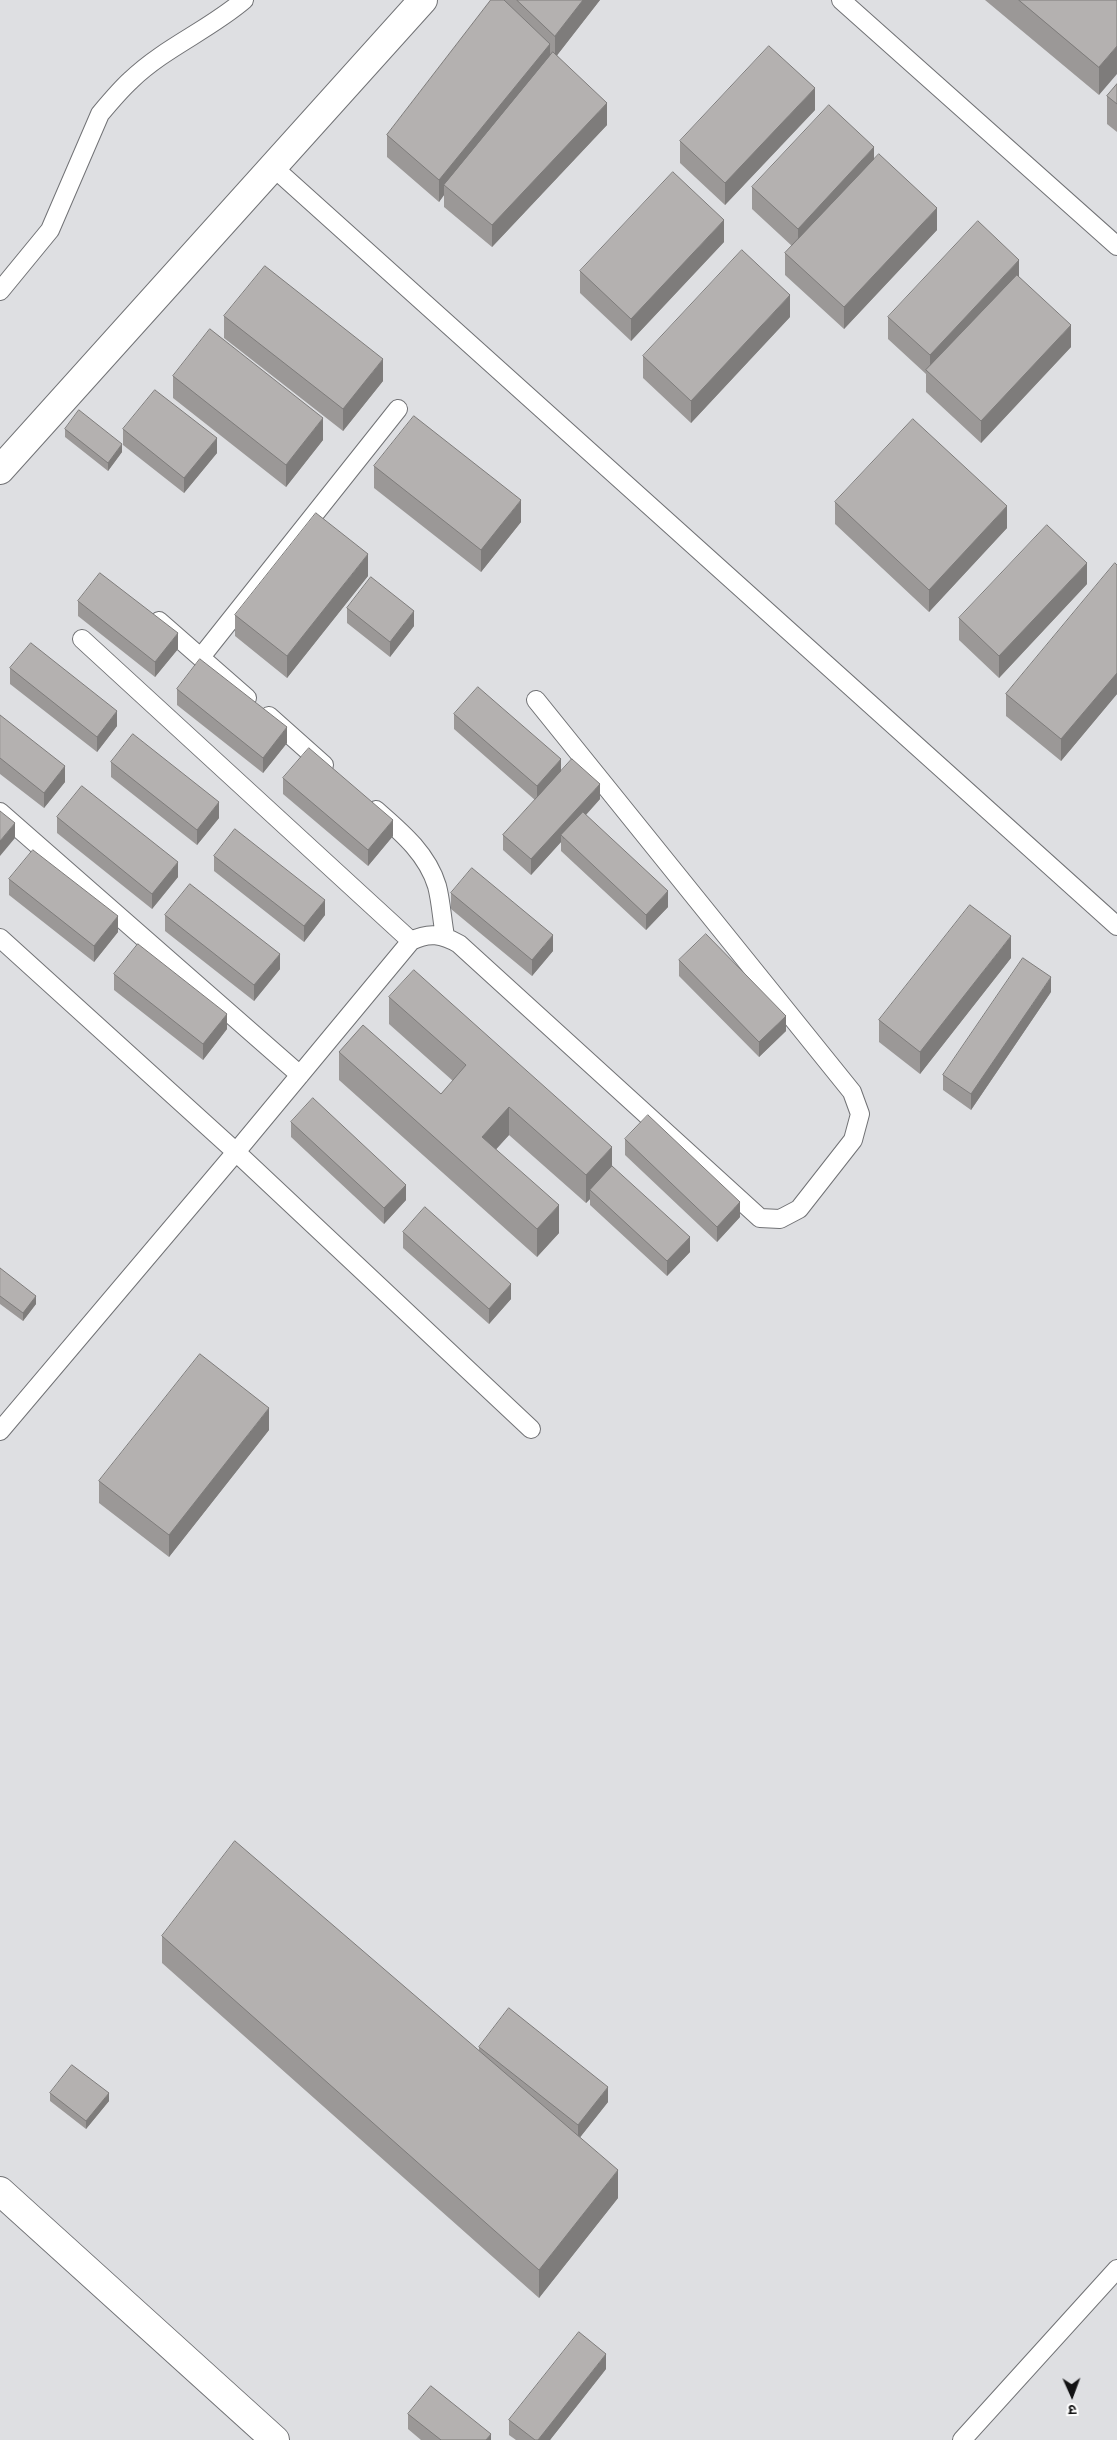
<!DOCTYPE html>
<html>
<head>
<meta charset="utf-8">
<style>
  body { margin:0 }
  #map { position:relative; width:1117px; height:2440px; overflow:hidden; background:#dedfe2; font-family:"Work Sans","Noto Sans Devanagari",sans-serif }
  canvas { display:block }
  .north { position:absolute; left:1047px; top:2370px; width:50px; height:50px; -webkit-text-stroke:4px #fff; paint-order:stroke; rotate:178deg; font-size:14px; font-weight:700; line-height:20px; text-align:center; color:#121213 }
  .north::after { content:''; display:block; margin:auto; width:18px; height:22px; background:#121213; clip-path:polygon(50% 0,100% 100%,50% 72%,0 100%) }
</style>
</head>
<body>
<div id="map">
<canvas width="1117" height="2440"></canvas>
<div class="north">उ</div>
</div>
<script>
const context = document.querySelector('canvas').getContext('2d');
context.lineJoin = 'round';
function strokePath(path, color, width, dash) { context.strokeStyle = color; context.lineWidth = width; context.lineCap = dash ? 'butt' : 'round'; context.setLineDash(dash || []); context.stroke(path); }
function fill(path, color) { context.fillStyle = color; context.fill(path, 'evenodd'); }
const service = new Path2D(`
  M841,0L1117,246
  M273,167L1117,926
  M0,291L50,230L100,114C110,102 120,90 131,80C164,48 209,30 244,0
  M159,621L247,698
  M82,639L411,941
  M201,657L398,409
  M269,716L324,765
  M376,810C400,831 427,853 437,886C441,901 442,920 445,936
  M0,812L300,1075
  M0,938L236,1152L531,1429
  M0,1431L236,1152L411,941C429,932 442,934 459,944L760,1218L780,1219L799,1209L853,1140L860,1114L852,1092L536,700
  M962,2440L1117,2269`);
const secondary = new Path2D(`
  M0,470L423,0
  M0,2191L275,2440`);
strokePath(service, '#717275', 20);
strokePath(secondary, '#717275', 30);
strokePath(service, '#fff', 18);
strokePath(secondary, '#fff', 28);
fill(new Path2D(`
  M491,0H600L557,55L607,125L492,247L444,207V195L439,202L387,157V135Z
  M985,0H1117L1099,95Z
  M1117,84V132L1107,124V96Z
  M815,110L725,205L680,163V141Z
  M874,159L937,230L844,329L785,275V253L792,246L752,209V187Z
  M724,242L631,341L580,293V271Z
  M1019,277L1071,347L981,443L926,392V374L888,339V317Z
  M224,316L383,381L343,431L224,338Z
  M790,317L691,423L643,378V356Z
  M173,376L323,440L286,487L173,398Z
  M65,429L122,452L108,471L65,437Z
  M123,429L217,453L184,493L123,445Z
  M374,466L521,522L481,572L374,488Z
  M835,502L1007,528L929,612L835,524Z
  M1117,565V694L1061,761L1006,716V694Z
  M368,576L287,678L235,636V615Z
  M1087,584L999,678L959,640V618Z
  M78,601L178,649L155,677L78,616Z
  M347,608L414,626L390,657L347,623Z
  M10,668L117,726L97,752L10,684Z
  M177,689L287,743L263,773L177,705Z
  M454,714L561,771L600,799L586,815L668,907L646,930L561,851V842L531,875L503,850V835L535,800L454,729Z
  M0,715L65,782L44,808L0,774Z
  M111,762L219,818L197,845L111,777Z
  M283,778L393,836L368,866L283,794Z
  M57,817L178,877L152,909L57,833Z
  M214,856L325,915L304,942L214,871Z
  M9,879L118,932L94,962L9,895Z
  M451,893L553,951L532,976L451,909Z
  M165,915L280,969L254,1001L165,931Z
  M1011,958L920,1074L879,1042V1020Z
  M679,960L786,1031L759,1057L679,976Z
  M114,974L227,1029L203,1060L114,990Z
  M1051,992L971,1110L943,1090V1075Z
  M389,997L612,1166L690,1252L667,1276L590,1205V1199L586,1203L509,1135L496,1149L559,1233L537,1257L339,1080V1052L441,1094L453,1081L389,1024Z
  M291,1122L406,1200L384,1224L291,1137Z
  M625,1139L740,1217L717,1242L625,1155Z
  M403,1232L511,1299L489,1324L403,1248Z
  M0,1268L36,1304L23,1321L0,1304Z
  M269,1430L169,1557L99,1503V1481Z
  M162,1936L479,2050V2047L608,2102L580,2137L618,2198L539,2298L162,1963Z
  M50,2093L109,2101L86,2129L50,2101Z
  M606,2369L550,2440H516L509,2435V2420Z
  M408,2414L491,2440H421L408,2429Z`), '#9b9897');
fill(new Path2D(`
  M583,0H600L555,58V36Z
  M550,44V66L444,185V195L439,202V180Z
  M1117,46V74L1099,95V67Z
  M815,88V110L725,205V183Z
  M607,103V125L492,247V225Z
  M874,147V169L798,251V229Z
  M937,208V230L844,329V307Z
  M724,220V242L631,341V319Z
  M1019,260V282L930,373V355Z
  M790,295V317L691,423V401Z
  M1071,325V347L981,443V421Z
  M383,359V381L343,431V409Z
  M323,418V440L286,487V465Z
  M217,438V453L184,493V478Z
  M122,444V452L108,471V463Z
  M521,500V522L481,572V550Z
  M1007,506V528L929,612V590Z
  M368,554V576L287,678V656Z
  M1087,563V584L999,678V656Z
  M414,611V626L390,657V642Z
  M178,633V649L155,677V662Z
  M1117,673V694L1061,761V739Z
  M117,711V726L97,752V737Z
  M287,727V743L263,773V758Z
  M561,759V774L537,801V786Z
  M65,766V782L44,808V793Z
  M600,784V799L564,839L561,835V842L531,875V859Z
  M219,802V818L197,845V830Z
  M393,820V836L368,866V850Z
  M15,823V838L0,856V841Z
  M178,862V877L152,909V894Z
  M668,891V907L646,930V915Z
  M325,900V915L304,942V926Z
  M118,916V932L94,962V946Z
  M553,935V951L532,976V960Z
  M1011,936V958L920,1074V1052Z
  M280,954V969L254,1001V985Z
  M1051,977V992L971,1110V1094Z
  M227,1014V1029L203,1060V1044Z
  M786,1016V1031L759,1057V1042Z
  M509,1107V1135L482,1165V1137Z
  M612,1147V1174L590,1190V1199L586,1203V1175Z
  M406,1185V1200L384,1224V1208Z
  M740,1202V1217L717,1242V1227Z
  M559,1205V1233L537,1257V1229Z
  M690,1237V1252L667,1276V1261Z
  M511,1284V1299L489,1324V1309Z
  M36,1296V1304L23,1321V1313Z
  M269,1408V1430L169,1557V1535Z
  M608,2087V2102L578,2140V2125Z
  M109,2093V2101L86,2129V2121Z
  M618,2170V2198L539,2298V2270Z
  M606,2354V2369L550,2440H538Z
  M491,2434V2440H486Z`), '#7e7c7b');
const building = new Path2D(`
  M491,0H504L550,44L439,180L387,135Z
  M517,0H583L555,36Z
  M1019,0H1117V46L1099,67Z
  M769,46L815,88L725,183L680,141Z
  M553,52L607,103L492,225L444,185Z
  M1117,84V104L1107,96Z
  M829,105L874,147L798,229L752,187Z
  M879,154L937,208L844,307L785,253Z
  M673,172L724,220L631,319L580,271Z
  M978,221L1019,260L930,355L888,317Z
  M742,250L790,295L691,401L643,356Z
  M265,266L383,359L343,409L224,316Z
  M1017,275L1071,325L981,421L926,370Z
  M210,329L323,418L286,465L173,376Z
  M155,390L217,438L184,478L123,429Z
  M79,410L122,444L108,463L65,429Z
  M414,416L521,500L481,550L374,466Z
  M913,419L1007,506L929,590L835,502Z
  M316,513L368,554L287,656L235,615Z
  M1047,525L1087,563L999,656L959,618Z
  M1115,563L1117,565V673L1061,739L1006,694Z
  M100,573L178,633L155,662L78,601Z
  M371,577L414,611L390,642L347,608Z
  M31,643L117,711L97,737L10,668Z
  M200,659L287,727L263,758L177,689Z
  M478,687L561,759L537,786L454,714Z
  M0,715L65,766L44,793L0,758Z
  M133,734L219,802L197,830L111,762Z
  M309,748L393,820L368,850L283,778Z
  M572,759L600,784L531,859L503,835Z
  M82,786L178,862L152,894L57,817Z
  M0,811L15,823L0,841Z
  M583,812L668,891L646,915L561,835Z
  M235,829L325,900L304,926L214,856Z
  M33,850L118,916L94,946L9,879Z
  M472,868L553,935L532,960L451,893Z
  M190,884L280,954L254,985L165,915Z
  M970,905L1011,936L920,1052L879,1020Z
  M706,934L786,1016L759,1042L679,960Z
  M138,944L227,1014L203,1044L114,974Z
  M1023,958L1051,977L971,1094L943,1075Z
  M414,970L612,1147L586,1175L509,1107L482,1137L559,1205L537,1229L339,1052L363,1025L441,1094L466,1065L389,997Z
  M313,1098L406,1185L384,1208L291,1122Z
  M648,1115L740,1202L717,1227L625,1139Z
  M612,1166L690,1237L667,1261L590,1190Z
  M425,1207L511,1284L489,1309L403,1232Z
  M0,1268L36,1296L23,1313L0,1296Z
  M200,1354L269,1408L169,1535L99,1481Z
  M235,1841L618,2170L539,2270L162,1936Z
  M509,2008L608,2087L578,2125L479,2047Z
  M72,2065L109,2093L86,2121L50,2093Z
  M579,2332L606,2354L538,2440H535L509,2420Z
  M431,2386L491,2434L486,2440H441L408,2414Z`);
fill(building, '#b4b1b0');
strokePath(building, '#7e7c7b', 1);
</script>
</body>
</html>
